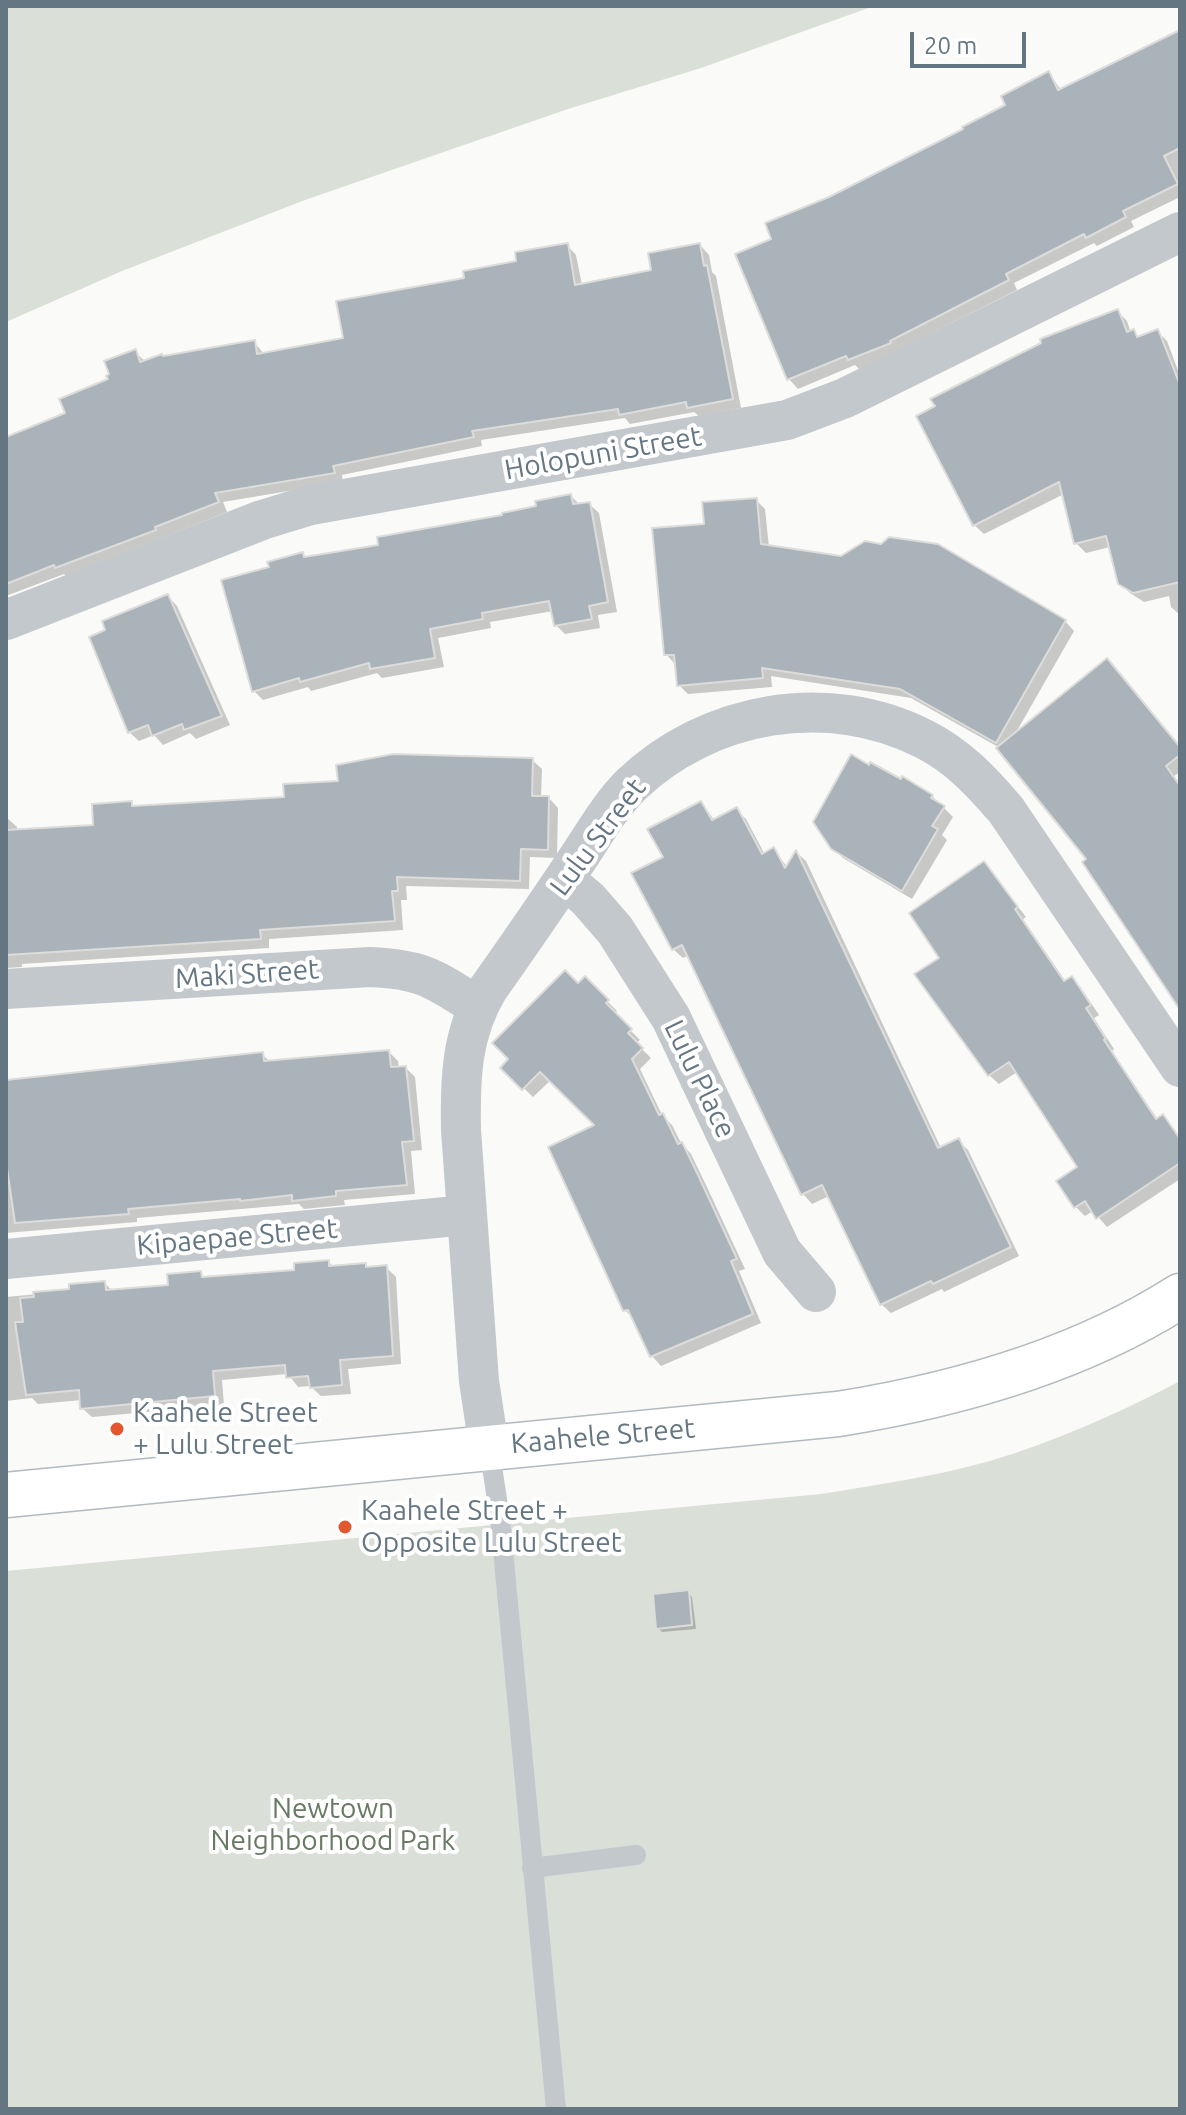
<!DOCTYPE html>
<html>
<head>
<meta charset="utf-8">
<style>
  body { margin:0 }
  #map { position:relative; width:1186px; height:2115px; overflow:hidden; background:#fafaf8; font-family:Ubuntu,sans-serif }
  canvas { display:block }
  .frame { position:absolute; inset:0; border:8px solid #657683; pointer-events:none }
  .scale { position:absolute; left:910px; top:32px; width:116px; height:36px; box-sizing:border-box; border:4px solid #657683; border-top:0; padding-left:10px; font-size:24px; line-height:28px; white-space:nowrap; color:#657683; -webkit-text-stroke:6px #fff; paint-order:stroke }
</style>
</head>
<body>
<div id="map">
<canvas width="1186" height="2115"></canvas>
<div class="frame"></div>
<div class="scale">20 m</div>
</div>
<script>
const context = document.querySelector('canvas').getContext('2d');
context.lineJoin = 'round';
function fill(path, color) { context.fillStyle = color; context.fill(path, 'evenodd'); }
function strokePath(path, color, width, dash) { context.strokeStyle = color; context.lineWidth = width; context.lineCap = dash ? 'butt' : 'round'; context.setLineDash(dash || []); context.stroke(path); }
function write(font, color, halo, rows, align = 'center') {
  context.font = font + ' Ubuntu,sans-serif'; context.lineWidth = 8; context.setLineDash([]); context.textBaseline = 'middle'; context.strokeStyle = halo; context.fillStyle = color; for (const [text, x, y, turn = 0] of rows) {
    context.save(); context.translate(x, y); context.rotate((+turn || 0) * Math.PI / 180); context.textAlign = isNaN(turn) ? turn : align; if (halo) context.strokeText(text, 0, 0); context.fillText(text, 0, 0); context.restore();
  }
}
fill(new Path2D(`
  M6,6H874L701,68L568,109L305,200L122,271L6,322Z
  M1180,1381V2109H6V1571L821,1494C889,1483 959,1473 1024,1450C1078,1431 1129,1408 1180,1381Z`), '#dadfd7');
fill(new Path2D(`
  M1180,40V197L1131,221L1134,227L1097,246L1094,243L1014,283L1017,290L898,350L899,353L859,369L855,365L798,389L789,379L774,240L829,199L1008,106L1049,74L1062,91Z
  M567,245L576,255L582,285L653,272L700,245L709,255L712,272L716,276L741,408L699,416L694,412L630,424L625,418L481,440L482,446L342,475L343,482L223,502L227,512L66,576L64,574L6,596V439L68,415L110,380L135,352L146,362L254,342L264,354L345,340L466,279Z
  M1117,311L1127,321L1131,333L1134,332L1140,338L1158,332L1167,341L1180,376V615L1171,607L1169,596L1144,602L1130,593L1120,583L1110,547L1086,553L1076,543L1064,494L984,534L974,525Z
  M571,496L580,505L589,504L599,513L617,612L598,615L600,628L565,634L556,625L553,611L490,622L491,628L438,638L444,667L382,678L377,673L311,691L308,687L263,700L254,691L271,568L302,554L307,559L380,547L539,508Z
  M756,500L765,509L769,547L1065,621L1074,631L1014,736L1180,748V772L1174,776L1180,784V1006L1089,860L1000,748L911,698L771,676L772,687L688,694L679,685L675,664L666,654L706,526Z
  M168,596L177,606L230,725L196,739L190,733L163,745L154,735L139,741L129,732Z
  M532,760L542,769L541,798H549L558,808L557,858L530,857L529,889L406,886L407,900H401L403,930L269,939V948L22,964V967L6,968V817L17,827V832L95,827L131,803L135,808L286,799L340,783Z
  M869,768L932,796L953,817L942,835L947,840L912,899L843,858L832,847Z
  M701,803L715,821L736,810L746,819L765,855L774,850L788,868L797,853L806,861L941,1148L958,1140L968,1150L1019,1256L944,1292L942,1289L891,1313L881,1304L829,1196L812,1204L803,1194L689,955L683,958L673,949L666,858Z
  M984,863L1026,917L1023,919L1066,982L1072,978L1081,988L1099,1015L1094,1018L1114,1049L1112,1051L1158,1120L1163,1116L1180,1137V1179L1107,1227L1093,1211L1085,1216L1076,1207L1080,1167L1017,1072L999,1084L989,1075L942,958Z
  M585,979L617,1011L614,1014L640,1040L636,1043L651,1058L640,1069L662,1115L672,1125L681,1143L691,1154L707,1187L745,1269L739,1271L761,1323L661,1366L652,1356L635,1321L625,1310L597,1126L551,1080L533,1097L503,1068Z
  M389,1052L398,1061L399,1068H406L415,1077L422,1150L411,1151L415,1194L344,1200L345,1205L304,1209L299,1204L137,1218V1222L6,1233V1081L262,1054L270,1062Z
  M329,1262L334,1268L365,1265L369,1269L386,1267L396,1277L401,1364L348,1369L351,1394L321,1396L310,1386L298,1387L288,1374L222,1380L224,1405L92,1417L82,1408V1400L38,1404L32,1398L6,1401V1297L71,1291L104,1283L113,1291L171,1286L200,1273L206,1279L296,1271Z
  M688,1592L692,1597L696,1629L662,1632L658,1628Z`), '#0003');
const building = new Path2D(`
  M1180,30V148L1164,156L1178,184L1123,211L1126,217L1086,238L1084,234L1006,274L1009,280L890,341L891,343L848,360L846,356L787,380L735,254L771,239L765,223L829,197L963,129L962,127L1005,105L1001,96L1049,71L1058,90Z
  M568,243L575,285L651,270L648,253L700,243L704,266L707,265L733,399L687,408L686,402L619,415L618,409L472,431L474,437L333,466L335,473L215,493L219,502L155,527L156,530L55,568L54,565L6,584V437L65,413L59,399L108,379L106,376L109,374L104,361L136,349L140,362L162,354L163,356L255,340L257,354L343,338L336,301L464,278L463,271L516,261L515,252Z
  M1118,309L1127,332L1134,329L1137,337L1158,329L1180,385V582L1133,593L1118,584L1106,536L1074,544L1059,482L973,526L916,416L935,406L930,399L1041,343L1040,339Z
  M571,494L573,504L590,502L608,602L589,606L592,619L554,626L549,601L482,613L483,619L430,629L435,658L370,669L369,663L300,682L299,678L252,692L221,580L269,567L267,562L303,552L304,557L378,545L377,537L502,515V513L536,506L535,501Z
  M757,498L761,544L841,556L865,541L881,544L889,537L938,544L1066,620L996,743L900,689L762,668L763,678L677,686L674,655H664L652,528L704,524L702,502Z
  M168,594L222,716L184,730L182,724L152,736L148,725L128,733L89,637L105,630L102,621Z
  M1107,658L1180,747V755L1166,766L1180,786V1010L1082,862L1086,859L996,748Z
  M393,754L533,758L532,796H549L548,850L521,849L520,881L397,877L398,891H392L395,921L260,930L261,939L6,955V830L93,825L92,804L132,801V806L284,797L283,784L338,781L336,765Z
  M851,754L869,765L870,762L901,779L902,776L933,795L931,798L945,806L932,826L938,829L902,891L831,849L813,822Z
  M701,801L712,820L737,807L762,854L774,847L785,868L796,850L938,1148L959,1138L1011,1247L933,1284L931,1281L880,1305L822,1185L801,1195L682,945L672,950L631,873L663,857L647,829Z
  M984,861L1018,907L1015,909L1064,981L1072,976L1091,1005L1086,1008L1106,1039L1104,1040L1156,1119L1163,1114L1180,1139V1163L1096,1219L1085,1201L1074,1208L1056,1181L1077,1167L1009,1062L988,1076L914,974L939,958L909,913Z
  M565,970L578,983L585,976L609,1000L606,1003L632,1029L628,1033L643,1048L632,1059L659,1115L663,1113L678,1144L682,1142L698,1175L737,1259L731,1261L753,1314L650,1357L628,1310L623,1311L548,1147L594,1125L540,1072L522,1090L500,1068L508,1059L492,1043Z
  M389,1050L391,1067L406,1066L414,1141L402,1142L407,1185L336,1191V1196L292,1201V1195L240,1201V1199L128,1209L129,1214L15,1223L6,1162V1080L263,1052L264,1061Z
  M329,1260V1266L366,1263V1267L387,1265L393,1356L340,1360L342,1385L310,1388L308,1376L286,1378L285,1365L213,1371L215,1396L80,1409L79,1390L26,1395L15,1322H23L20,1298L34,1297L33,1292L69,1289V1284L105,1281L106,1290L168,1285L167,1274L201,1271L202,1277L294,1270V1263Z
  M689,1590L692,1625L656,1629L653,1594Z`);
fill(building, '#aab3b9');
strokePath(building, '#dcdcda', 2);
const secondary = new Path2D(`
  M6,1495L838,1414C957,1395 1078,1361 1180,1296`);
strokePath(secondary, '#b3babf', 47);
strokePath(new Path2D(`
  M489,1447L500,1519L556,2109
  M532,1868L636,1855`), '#c3c8cc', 20);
strokePath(new Path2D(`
  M6,620L262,520L311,505L787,420L845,398L1180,232
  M564,879L588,899L615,930L671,1018L782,1252L816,1292
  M6,989L370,967C422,969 435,979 478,1007
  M6,1259L467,1215
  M489,1447L479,1381L461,1130C460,1079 461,1034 488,989C517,948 546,906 574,864C592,838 608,808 631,785C708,711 828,690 924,739C958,756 982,782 1006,810L1180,1067`), '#c3c8cc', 40);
strokePath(secondary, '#fff', 44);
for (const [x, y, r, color] of [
  [117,1429,8,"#e4572e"],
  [345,1527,8,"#e4572e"]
]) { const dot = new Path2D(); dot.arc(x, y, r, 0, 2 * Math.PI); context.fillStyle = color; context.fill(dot); strokePath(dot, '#fff', 3); }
write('28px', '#657683', '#fff', [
  ["Holopuni Street",603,453,-10],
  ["Lulu Street",598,837,-53],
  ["Maki Street",247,974,-4],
  ["Lulu Place",700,1079,64],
  ["Kipaepae Street",237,1237,-5],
  ["Kaahele Street",603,1436,-5]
]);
write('28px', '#657683', '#fff', [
  ["Kaahele Street",133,1413],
  ["+ Lulu Street",133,1445],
  ["Kaahele Street +",361,1511],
  ["Opposite Lulu Street",361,1543]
], 'left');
write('28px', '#687a64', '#fff', [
  ["Newtown",333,1809],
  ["Neighborhood Park",333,1841]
]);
</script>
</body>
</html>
